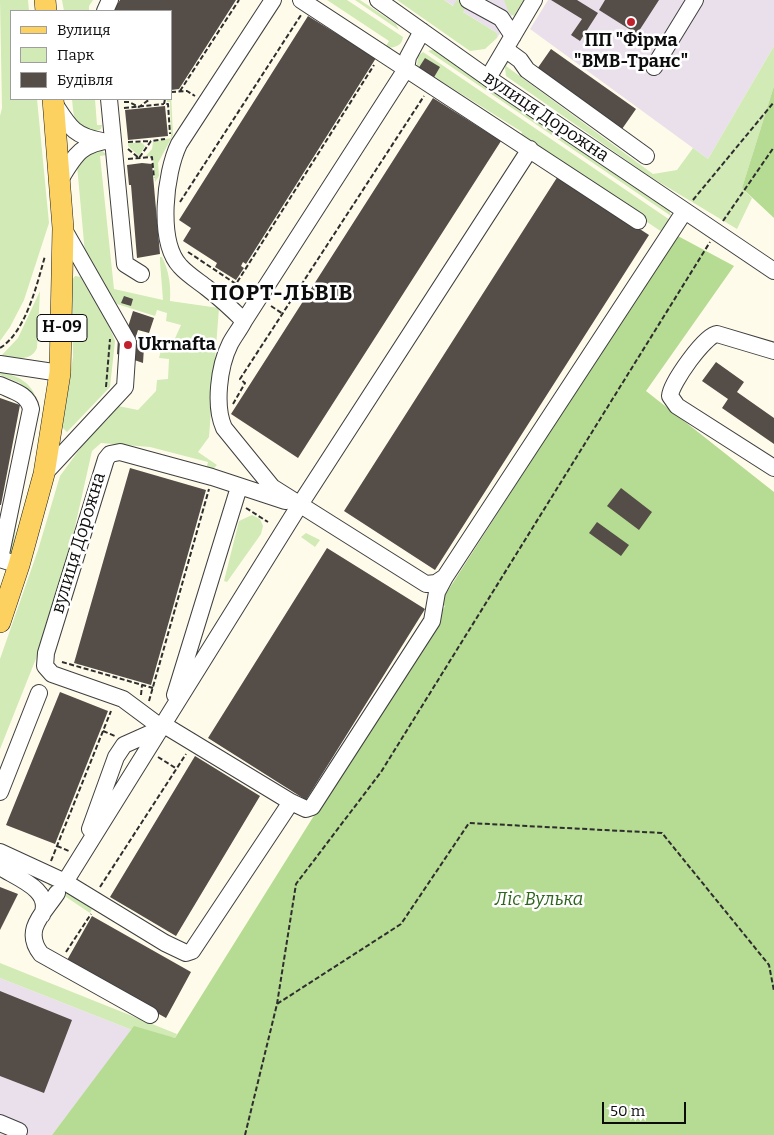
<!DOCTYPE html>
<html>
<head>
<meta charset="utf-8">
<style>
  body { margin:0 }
  #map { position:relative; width:774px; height:1135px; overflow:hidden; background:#fffbeb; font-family:Bitter,serif }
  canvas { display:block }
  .legend { position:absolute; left:10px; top:10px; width:162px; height:90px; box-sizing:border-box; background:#fff; border:1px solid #9e9e9e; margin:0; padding:6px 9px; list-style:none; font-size:15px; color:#0c0c0c }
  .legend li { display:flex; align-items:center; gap:10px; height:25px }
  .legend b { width:25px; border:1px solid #9e9e9e }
  .scale { position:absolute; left:602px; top:1102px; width:84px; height:22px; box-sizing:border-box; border:2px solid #0c0c0c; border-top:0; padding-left:6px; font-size:15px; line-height:18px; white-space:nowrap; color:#0c0c0c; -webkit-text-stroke:4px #fff; paint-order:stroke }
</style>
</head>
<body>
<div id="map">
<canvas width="774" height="1135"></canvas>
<ul class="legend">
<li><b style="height:6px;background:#fcd15f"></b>Вулиця</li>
<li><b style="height:14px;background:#d2eab5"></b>Парк</li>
<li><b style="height:14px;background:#554d48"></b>Будівля</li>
</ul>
<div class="scale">50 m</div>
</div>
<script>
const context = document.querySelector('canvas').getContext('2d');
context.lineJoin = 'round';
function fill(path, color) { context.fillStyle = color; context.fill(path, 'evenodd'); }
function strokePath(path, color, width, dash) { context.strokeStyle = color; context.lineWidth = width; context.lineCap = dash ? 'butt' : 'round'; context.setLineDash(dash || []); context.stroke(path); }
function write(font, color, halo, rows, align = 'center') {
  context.font = font + ' Bitter,serif'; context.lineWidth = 5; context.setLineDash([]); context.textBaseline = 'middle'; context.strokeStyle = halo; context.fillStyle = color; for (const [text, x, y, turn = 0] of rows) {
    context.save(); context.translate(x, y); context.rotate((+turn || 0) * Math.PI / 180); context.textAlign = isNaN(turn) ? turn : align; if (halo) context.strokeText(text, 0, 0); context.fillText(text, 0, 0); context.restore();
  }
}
fill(new Path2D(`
  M444,0H522L497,38V33Z
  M548,0H774V46L708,159L530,29Z
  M0,978L132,1030L52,1135H0Z`), '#eae0eb');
fill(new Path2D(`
  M0,0H28L29,11H11V99H37L49,223L24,300L10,327L0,341V116L2,108Z
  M62,0H93L89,6V11H64Z
  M327,0H347L403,37C402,46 395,47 388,48L386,46L389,41Z
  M355,0H360L396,24L399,30Z
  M397,0H444L453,6L457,0H464L466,6L463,12L497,33V38L485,49L470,51Z
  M504,0H524L514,16L509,13Z
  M774,46V86L742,188L752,198L737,229L649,176L506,76L504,60L512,58L506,66L653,174L677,170L693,148L708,159Z
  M435,49L669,209L671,216L428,51Z
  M423,52L670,220L662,232L520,137L522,132L417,66L418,56Z
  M171,93L173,135L158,163L159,176L155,182L153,156L145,157L152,149L153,142L171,138L170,102H167V99H171Z
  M72,99H95L97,125H102L101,129L93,132C73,122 74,120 72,99Z
  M128,143H142L145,146L139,156L128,146Z
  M100,149L107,155L100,156L114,289L163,300L160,262V257H162C169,271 171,285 170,301L219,308L209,437L198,452L217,465L211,471L206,470L208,462L150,447L101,443L92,451L68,558L39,651L0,749V659L38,550L60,476L90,435L109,418L106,415L118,406L138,410L156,391L157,380L168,379L169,359L159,358L162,346L172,345L181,325L166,321L167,313L157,310L155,316L117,304L85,254L77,165L81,157Z
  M75,276L81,277L109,325L115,341L110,387L67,432L62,427L73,357L72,280Z
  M40,291L37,348C30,363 15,357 1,356L18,338Z
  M0,372C15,375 28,380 35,395L24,390L20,383L0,375Z
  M20,502L12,554H9Z
  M252,515L260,519L263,526L261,534L227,582L224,581L239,521Z
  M306,533L320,540L315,547L301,537Z
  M46,879L92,909L90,913L48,885Z
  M0,963L177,1034L175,1038L132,1030L0,978Z`), '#d2eab5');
fill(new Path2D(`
  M774,86V218L742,188Z
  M676,235L734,266L646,391L774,492V1135H52L134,1026L175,1038L445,606L440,603Z`), '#b6db93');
fill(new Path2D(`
  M120,0H236L179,89L171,90V11H113Z
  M551,0H577L598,13L580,41L571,35L582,19Z
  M605,0H659L637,34L599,10Z
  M308,16L376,58L246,264L243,262L241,266L244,268L236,280L215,267L217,263L183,241L191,228L179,220Z
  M551,49L636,109L622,129L537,69Z
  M425,58L440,67L433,79L418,69Z
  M433,98L501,141L298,458L231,414Z
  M165,106L168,136L128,140L125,110Z
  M142,163L152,164L160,254L137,258L131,185H129L127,165Z
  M558,176L649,235L435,570L344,511Z
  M124,296L133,299L131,306L121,303Z
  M133,311L154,318L149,333L138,330L134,343L144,347L143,363L117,354L118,338L124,340Z
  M716,362L744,382L737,392L774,418V444L722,408L728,399L702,381Z
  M0,398L20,405L1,505H0Z
  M130,468L206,490L151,685L74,663Z
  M621,488L652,512L639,530L607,506Z
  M597,522L629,545L621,556L589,533Z
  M327,548L425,609L306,800L208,738Z
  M60,692L108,711L55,844L6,825Z
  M195,756L260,796L176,936L110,897Z
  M0,887L18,894L0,930Z
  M92,916L191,972L166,1018L66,962Z
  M0,991L72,1020L44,1093L0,1076Z`), '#554d48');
const minor = new Path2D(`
  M301,0L638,221
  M378,0L488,78L774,271
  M468,0L501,18L513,36
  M105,11L110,0
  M422,31L408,57L406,69L244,321C240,329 234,336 230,344C219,366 214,406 224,428L272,487L426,584L436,583L445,577L684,212
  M505,49L520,60L527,70L646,156
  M654,67L695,0
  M488,78L534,0
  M109,99L125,264L141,274
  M54,103C69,126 73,136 102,141
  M60,180C75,155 81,143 112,140
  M244,321C232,309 220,298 207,288C198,281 187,274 180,266C157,241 165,173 179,144L273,0
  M774,351L717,334C705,335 671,383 670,396L677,406L774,468
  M0,364L60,373
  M0,385C13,391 28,394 31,409L0,559L19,565
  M44,474L125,387L128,342L63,228
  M175,695L239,487
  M164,725L291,802L306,809L312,807L432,621L437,592L445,577
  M162,728L123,699L52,674L45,666L46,653L106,459L110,454L120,452L212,477L285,501
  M0,792L39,693
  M90,829L116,757L124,745L162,728
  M0,852L65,882L299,506L530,149
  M0,867C17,878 53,890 42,915
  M65,882L165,943L186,953L192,951L291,802
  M57,893C44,913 22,930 41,954L150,1015
  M0,1123L19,1131`);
const major = new Path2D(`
  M45,0L46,11
  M0,622L19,565L44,474L60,373L63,228L53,99`);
strokePath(minor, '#3f3f3f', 18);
strokePath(major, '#1d1d1d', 22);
strokePath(new Path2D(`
  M180,91L239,0
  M171,92L187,91L195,96
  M165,99L164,104H168L170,134
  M124,102H129L139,107L150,99
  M124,108L164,104
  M128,142L151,141
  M128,149L139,158L151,141L165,139
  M128,159L152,157L154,178
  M693,200L774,102
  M180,202L301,15
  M723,221L774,147
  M188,252L236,284L374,65
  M271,306L283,314
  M0,348C26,332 37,284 45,256
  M106,387L110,339
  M233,404L245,383L240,379L424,96
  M246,508L268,522
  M62,662L153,688
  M141,695L142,685
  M149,701L209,489
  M103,731L115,736
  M158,757L177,769
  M57,846L69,851
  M51,861L111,711
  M100,887L186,754
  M66,952L91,914
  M277,1004L296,884L381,772L710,242
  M245,1135L277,1004L401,924L469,823L662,833L769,965L774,991`), '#2e2e2e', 2, [5, 2.5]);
strokePath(minor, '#fff', 16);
strokePath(major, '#fcd15f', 21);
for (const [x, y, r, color] of [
  [631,22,5,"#bf212d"],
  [128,345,5,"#bf212d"]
]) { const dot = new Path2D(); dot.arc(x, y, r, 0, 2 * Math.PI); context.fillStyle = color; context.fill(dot); strokePath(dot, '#fff', 2); }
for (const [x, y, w] of [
  [62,328,50]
]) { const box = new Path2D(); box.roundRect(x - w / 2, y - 13.5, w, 27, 4); context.fillStyle = '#fff'; context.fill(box); strokePath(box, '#0c0c0c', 1); }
write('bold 16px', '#0c0c0c', null, [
  ["Н-09",62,328]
]);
write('bold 18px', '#0c0c0c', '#fff', [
  ["ПП \"Фірма",631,41],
  ["\"ВМВ-Транс\"",631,62],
  ["Ukrnafta",138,345,"left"]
]);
write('18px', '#0c0c0c', '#fff', [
  ["вулиця Дорожна",546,117,34],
  ["вулиця Дорожна",79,543,-73]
]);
write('italic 18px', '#2d651b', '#fff', [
  ["Ліс Вулька",539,900]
]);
context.letterSpacing = '1px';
write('bold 22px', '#0c0c0c', '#fff', [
  ["ПОРТ-ЛЬВІВ",282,294]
]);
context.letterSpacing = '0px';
</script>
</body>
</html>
